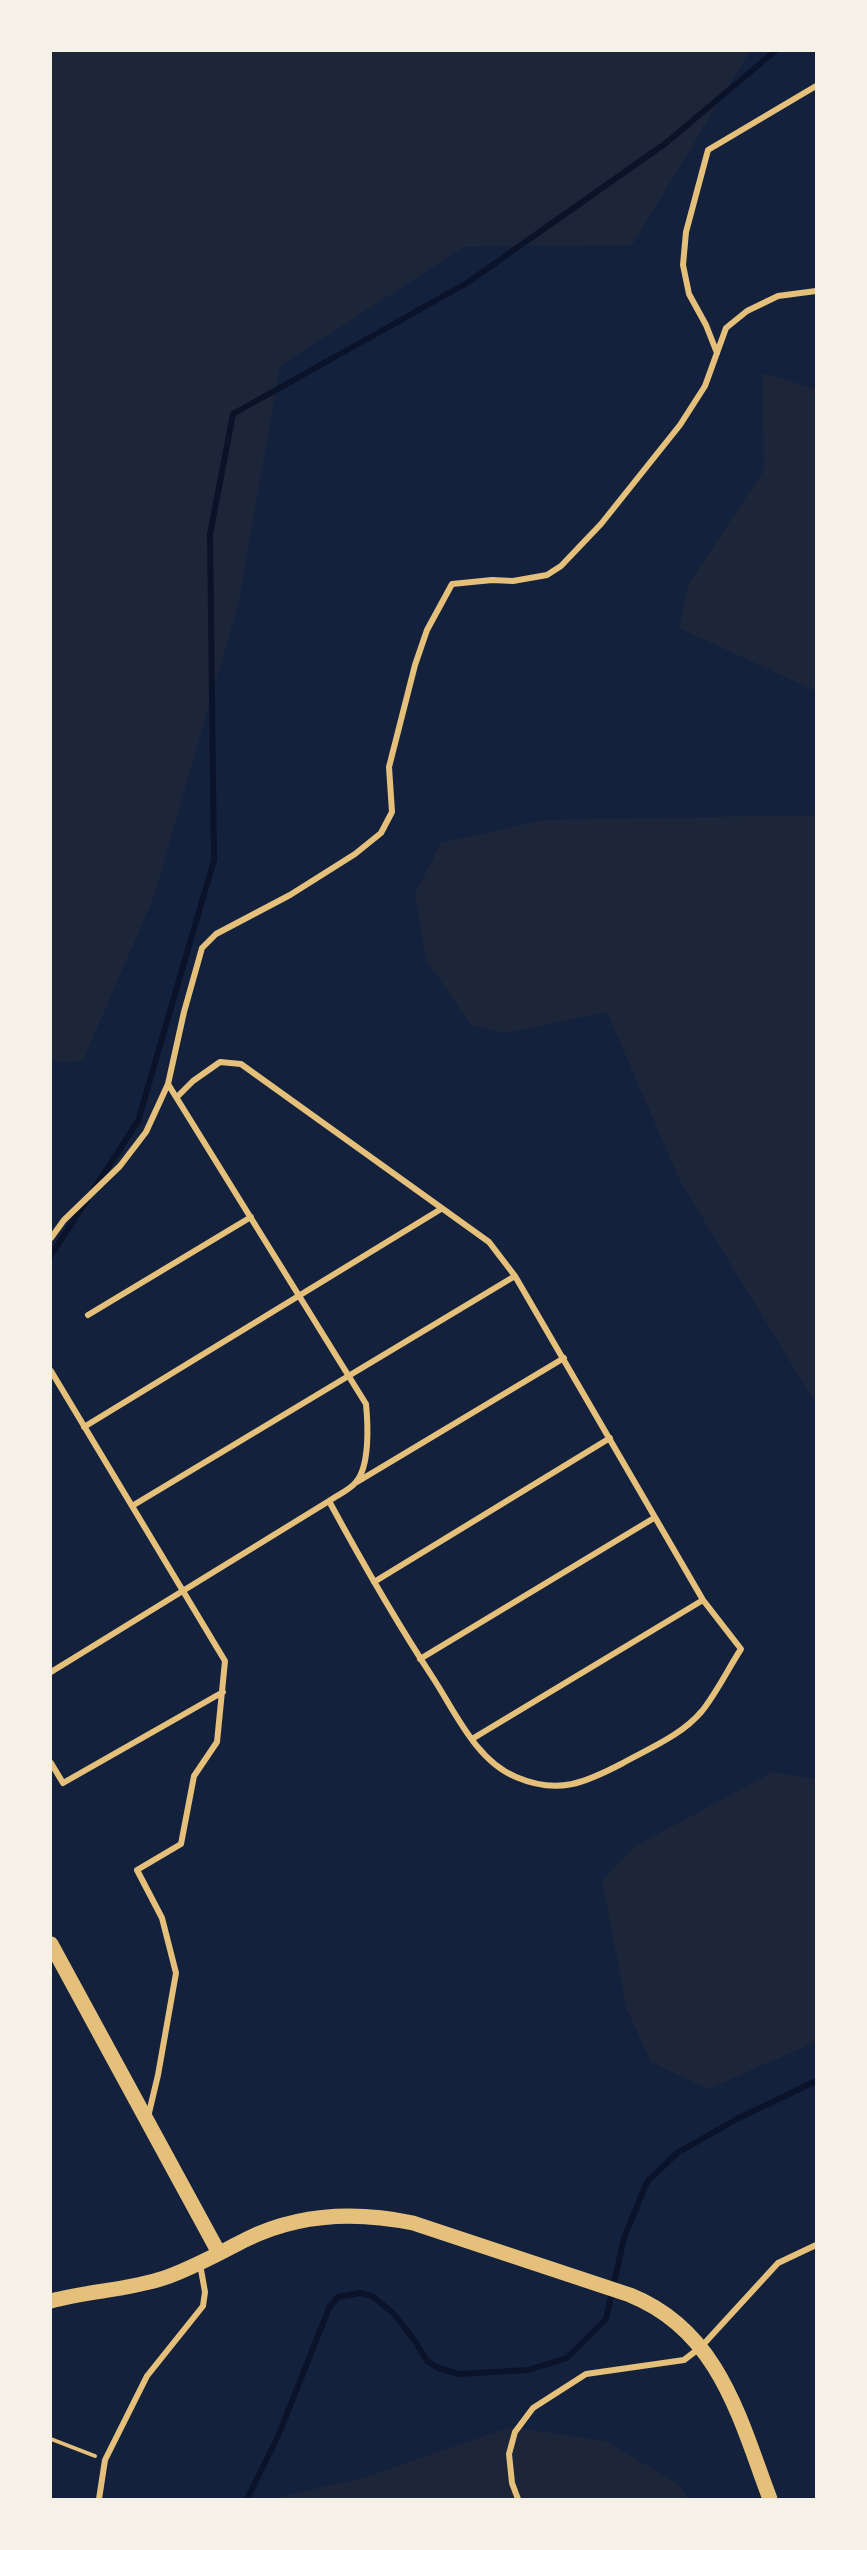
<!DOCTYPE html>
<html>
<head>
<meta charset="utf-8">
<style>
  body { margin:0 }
  #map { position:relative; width:867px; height:2550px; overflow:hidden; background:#14213d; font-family:"Nunito Sans",sans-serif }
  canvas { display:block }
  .frame { position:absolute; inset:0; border:52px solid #f6f1e7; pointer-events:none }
</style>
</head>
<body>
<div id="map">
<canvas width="867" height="2550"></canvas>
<div class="frame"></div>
</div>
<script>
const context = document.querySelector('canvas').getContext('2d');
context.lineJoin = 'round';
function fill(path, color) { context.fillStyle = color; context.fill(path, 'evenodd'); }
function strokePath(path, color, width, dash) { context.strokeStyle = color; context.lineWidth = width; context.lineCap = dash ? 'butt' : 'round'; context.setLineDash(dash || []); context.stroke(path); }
fill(new Path2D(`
  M51,51H750L632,245L464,247L280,366L238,605L153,899L83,1060L64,1063L51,1062Z
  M762,373L816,389V691L679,628L688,585L764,470Z
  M816,815V1404L680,1181L607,1012L506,1033L471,1025L426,960L415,894L441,843L544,820Z
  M773,1772L816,1779V2042L708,2089L651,2062L627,2010L602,1881L634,1847Z
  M510,2427L606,2441L678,2484L688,2499H271L366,2477Z`), '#1d2539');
strokePath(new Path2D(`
  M94,1189L138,1121L214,860L210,534L233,414L467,283L666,143L775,51
  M51,1255L87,1200
  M247,2499L279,2434L329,2308L338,2297L360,2293L372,2296L393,2313L415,2341L427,2361L438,2368L459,2374L528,2370L567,2358L606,2319L624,2238L647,2182L677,2153L737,2119L816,2081`), '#0b132b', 6);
strokePath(new Path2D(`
  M51,2439L95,2456`), '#e5c07b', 4);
strokePath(new Path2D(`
  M717,353L706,325L689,294L683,265L686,232L708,150L816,86
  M177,1097L193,1081L220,1062L241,1064L489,1242L515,1276L703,1600L741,1649C728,1669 717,1692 702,1711C682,1735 650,1748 623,1763C585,1783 558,1795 516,1777C477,1761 456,1714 435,1681C397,1623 362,1562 329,1501
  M51,1238L64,1220L120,1166L146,1132L168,1084L184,1012L202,948L216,934L290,895L355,854L381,833L392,812L389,767L415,665L427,630L452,584L492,580L513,581L547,575L561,566L601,524L680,425L705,386L726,328L747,311L778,296L816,291
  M88,1315L251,1217
  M51,1371L225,1661L217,1742L194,1776L181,1844L137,1870L162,1918L176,1973L158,2075L148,2117
  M84,1427L441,1209
  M357,1482L564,1358
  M132,1506L515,1276
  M374,1582L610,1438
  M420,1659L654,1518
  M51,1672L329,1501C337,1495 350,1490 356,1482C370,1466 368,1424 366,1404L168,1084
  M472,1739L703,1600
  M51,1763L63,1783L223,1692
  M99,2499L105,2460L147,2376L203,2306L205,2292L200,2264
  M518,2499L512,2483L509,2454L515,2432L533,2408L586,2374L684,2360L701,2347L778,2263L816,2245`), '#e5c07b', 6);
strokePath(new Path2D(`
  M51,1944L219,2253
  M51,2301C88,2291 128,2290 164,2278C193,2268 219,2253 247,2239C300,2213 355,2211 413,2223L630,2295C719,2331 739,2417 770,2499`), '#e5c07b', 15);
</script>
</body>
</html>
